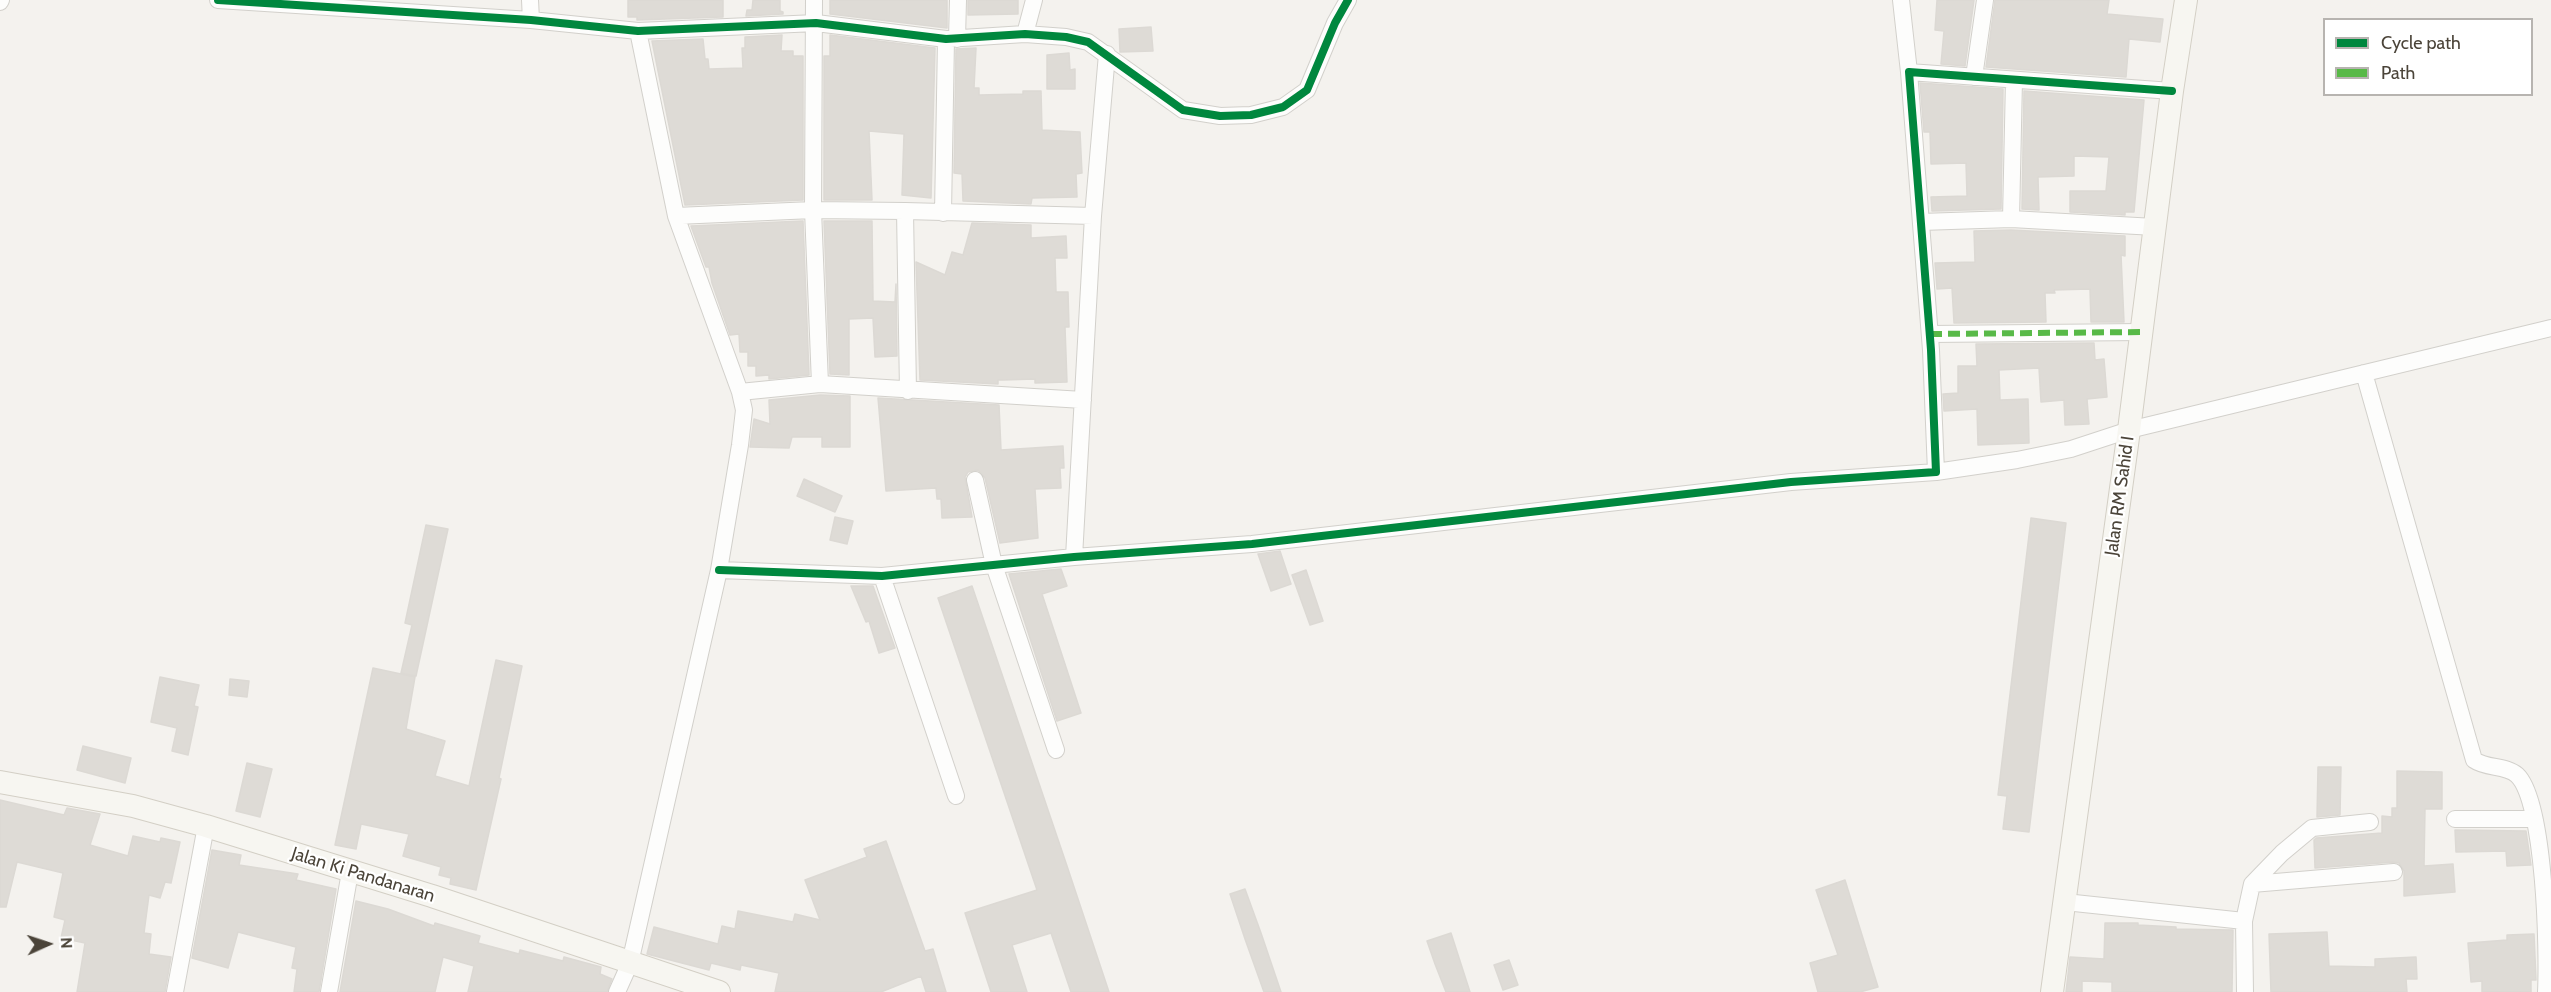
<!DOCTYPE html>
<html>
<head>
<meta charset="utf-8">
<style>
  body { margin:0 }
  #map { position:relative; width:2551px; height:992px; overflow:hidden; background:#f4f2ee; font-family:Cabin,sans-serif }
  canvas { display:block }
  .legend { position:absolute; left:2323px; top:18px; width:210px; height:78px; box-sizing:border-box; background:#fff; border:2px solid #b7b4b0; margin:0; padding:8px 10px; list-style:none; font-size:18px; color:#4b4439 }
  .legend li { display:flex; align-items:center; gap:12px; height:30px }
  .legend b { width:30px; border:2px solid #b7b4b0 }
  .north { position:absolute; left:18px; top:914px; width:60px; height:60px; -webkit-text-stroke:4px #fff; paint-order:stroke; rotate:87deg; font-size:16px; font-weight:700; line-height:24px; text-align:center; color:#4b4439 }
  .north::after { content:''; display:block; margin:auto; width:21px; height:27px; background:#4b4439; clip-path:polygon(50% 0,100% 100%,50% 72%,0 100%) }
</style>
</head>
<body>
<div id="map">
<canvas width="2551" height="992"></canvas>
<ul class="legend">
<li><b style="height:8px;background:#00873e"></b>Cycle path</li>
<li><b style="height:8px;background:#58b947"></b>Path</li>
</ul>
<div class="north">N</div>
</div>
<script>
const context = document.querySelector('canvas').getContext('2d');
context.lineJoin = 'round';
function fill(path, color) { context.fillStyle = color; context.fill(path, 'evenodd'); }
function strokePath(path, color, width, dash) { context.strokeStyle = color; context.lineWidth = width; context.lineCap = dash ? 'butt' : 'round'; context.setLineDash(dash || []); context.stroke(path); }
function write(font, color, halo, rows, align = 'center') {
  context.font = font + ' Cabin,sans-serif'; context.lineWidth = 4.5; context.setLineDash([]); context.textBaseline = 'middle'; context.strokeStyle = halo; context.fillStyle = color; for (const [text, x, y, turn = 0] of rows) {
    context.save(); context.translate(x, y); context.rotate((+turn || 0) * Math.PI / 180); context.textAlign = isNaN(turn) ? turn : align; if (halo) context.strokeText(text, 0, 0); context.fillText(text, 0, 0); context.restore();
  }
}
const building = new Path2D(`
  M628,0H723V17L637,20V17H628Z
  M753,0H780V11L783,12V14L746,16L747,10H752Z
  M830,0H947V28L830,14Z
  M968,0H1018V14L968,15Z
  M1937,0H1974L1965,66L1941,64L1944,31L1935,30Z
  M1995,0H2109L2107,14L2163,19L2160,42L2129,39L2126,77L1986,67Z
  M1151,27L1153,51L1120,52L1119,29Z
  M782,35L781,51H793V56H803V200L685,205L652,41L703,39L705,59H708L709,69L743,68L742,48H745V37Z
  M830,35L935,48L931,198L902,195L904,134L869,131L872,200H824V56H830Z
  M976,48L974,88H979V95L1023,94V91H1041L1042,130L1080,132L1082,173L1076,174L1077,197L1032,198L1031,204L963,201L962,174L954,173L956,49Z
  M1069,53L1070,70L1075,69V89H1047V55Z
  M1920,83L2003,89L2001,209L1932,211L1931,197L1967,196L1966,163L1931,164L1930,132H1924Z
  M2024,91L2144,100L2134,212H2125V215L2070,212V191H2106L2109,157L2074,156V176L2038,177L2039,210L2022,209Z
  M803,221L809,375L769,379V375L756,376V366H748V352H740L739,334L730,335L712,283L709,267H706L691,226Z
  M824,221H872L873,301L895,302L896,284L897,356L875,357L873,318L849,319V375L830,374Z
  M972,223L1031,225V238L1066,236L1067,258H1055L1056,292H1068L1069,327H1065L1067,382L1035,383V379L1003,380H998V384L920,380L916,262L945,275L952,252L963,255Z
  M2011,230L2125,236V256L2121,255L2124,322H2091L2090,289L2054,290L2055,293H2045L2046,322L1954,323L1952,288L1937,289L1935,263L1975,262L1974,231Z
  M2094,343L2095,360L2104,359L2107,397L2087,399L2089,424L2065,425L2064,400L2041,402L2039,368L1999,370L2000,400L2028,399L2029,443L1978,445L1977,409L1944,411L1943,394L1958,393V366H1977L1976,344Z
  M820,395L850,396V447H822V437H792L789,448L750,447L754,419L770,424L769,400Z
  M878,398L999,405L1001,450L1063,446L1064,468H1060L1061,488L1035,489L1038,538L1000,543L985,478L978,470L968,472L965,477L972,517L942,518L941,499H937L936,488L886,491Z
  M804,479L842,496L835,512L797,496Z
  M835,517L853,521L847,544L830,540Z
  M2031,518L2066,523L2029,832L2003,829L2007,796L1998,795Z
  M426,525L448,529L416,676L401,673L412,625L405,623Z
  M1280,551L1291,584L1271,591L1258,554Z
  M1061,569L1067,586L1042,594L1081,713L1057,721L1009,574Z
  M1306,570L1323,621L1310,625L1292,575Z
  M851,586H873L895,648L879,653L869,621L866,622Z
  M972,586L1066,863L1109,992H1071L1051,933L1012,945L1027,992H991L965,913L1037,890L938,598Z
  M496,660L522,666L499,778L501,779L476,890L450,884L451,878L439,875L441,867L403,856L409,834L361,824L356,849L335,845L373,668L415,677L406,729L445,741L435,776L469,786Z
  M160,677L199,685L194,706L198,707L188,755L172,751L177,728L151,722Z
  M230,679L249,681L247,697L229,695Z
  M83,746L131,758L125,783L77,770Z
  M247,763L272,769L260,817L236,811Z
  M2318,767H2341L2340,815L2317,817Z
  M2397,771L2442,772V809H2425L2424,866L2453,864L2455,892L2404,896V871L2399,863L2394,862L2315,868L2314,840L2316,838L2382,833V816L2392,817V808H2397Z
  M0,800L64,815L67,808L100,814L90,845L128,856L133,836L160,842L161,838L180,842L171,883L165,882L160,898L149,895L144,933L151,934L149,954L171,957L165,992H77L85,943L61,938L65,920L54,917L63,873L17,862L6,907H0Z
  M2455,830L2526,831L2531,865L2507,866L2506,851L2456,852Z
  M886,841L925,951L933,949L946,992H926L921,976L881,992H775L779,973L741,965L740,970L711,963L709,970L647,954L654,927L718,944L722,926L735,929L738,911L793,922L795,914L820,920L805,880L867,857L864,849Z
  M212,850L241,855L239,865L298,874L296,880L336,889L319,992H294L297,969L292,968L296,947L238,932L228,968L192,958Z
  M1845,880L1878,987L1860,992H1818L1810,963L1838,955L1816,890Z
  M1245,889L1261,933L1281,992H1264L1245,939L1230,894Z
  M356,901L388,909L434,926L435,923L480,936L478,943L519,954L520,950L563,961L564,957L601,967L600,974L612,979L607,992H468L474,966L443,957L435,992H340Z
  M2105,923H2138V925L2176,927V929L2233,930L2232,992H2112V982L2082,981V992H2066L2070,957L2104,959Z
  M2327,932L2329,966L2375,967V959L2416,957L2417,979H2406L2407,992H2271L2269,934Z
  M1451,933L1470,992H1446L1435,964L1427,941Z
  M2534,934L2536,980H2531V992H2482V981L2471,982L2468,943L2507,940V935Z
  M1509,960L1518,985L1503,990L1494,965Z`);
fill(building, '#dedbd6');
strokePath(building, '#dcd9d4', 1.5);
const street = new Path2D(`
  M218,0L531,20L638,31L816,23L946,39L1025,34L1066,37L1088,42L1183,110L1220,116L1251,115L1283,107L1307,90L1335,23L1348,0
  M530,0L531,20
  M814,0L813,210L820,384
  M1901,0L1909,72
  M0,2L1,0
  M1025,34L1034,0
  M957,39L958,0
  M1974,77L1985,0
  M905,211L908,391
  M943,213L946,39
  M676,216L813,210L905,211L1093,216
  M2011,219L2014,80
  M1921,222L2011,219L2155,227
  M1930,334L2142,332
  M2364,373L2474,760C2487,769 2506,765 2517,775C2545,801 2548,952 2546,992
  M740,392L820,384L1083,400
  M1936,472L2017,460L2071,449L2129,430L2551,328
  M975,480L994,565L1056,750
  M1074,557L1093,216L1107,54
  M719,570L882,576L1074,557L1252,544L1791,482L1936,472L1931,350L1909,72L2172,91
  M882,576L956,796
  M2455,819H2533
  M2252,884L2394,872
  M2065,902L2244,921
  M175,992L206,826
  M329,992L350,872
  M617,992L630,963L719,570L740,445L744,410L740,392L676,216L638,31
  M2245,992L2244,921L2252,884L2282,853L2312,828L2370,822`);
const secondary = new Path2D(`
  M0,782L133,806L206,826L432,896L719,992
  M2052,992L2129,430L2172,91L2186,0`);
strokePath(street, '#d2d0cb', 18);
strokePath(secondary, '#d3cfc5', 24);
strokePath(street, '#fdfdfc', 16);
strokePath(secondary, '#f7f6f1', 22);
strokePath(new Path2D(`
  M1930,334L2142,332`), '#58b947', 6, [12, 6]);
strokePath(new Path2D(`
  M218,0L531,20L638,31L816,23L946,39L1025,34L1066,37L1088,42L1183,110L1220,116L1251,115L1283,107L1307,90L1335,23L1348,0
  M719,570L882,576L1074,557L1252,544L1791,482L1936,472L1931,350L1909,72L2172,91`), '#00873e', 8);
write('18px', '#4b4439', '#fff', [
  ["Jalan RM Sahid I",2120,496,-82],
  ["Jalan Ki Pandanaran",363,875,17]
]);
</script>
</body>
</html>
